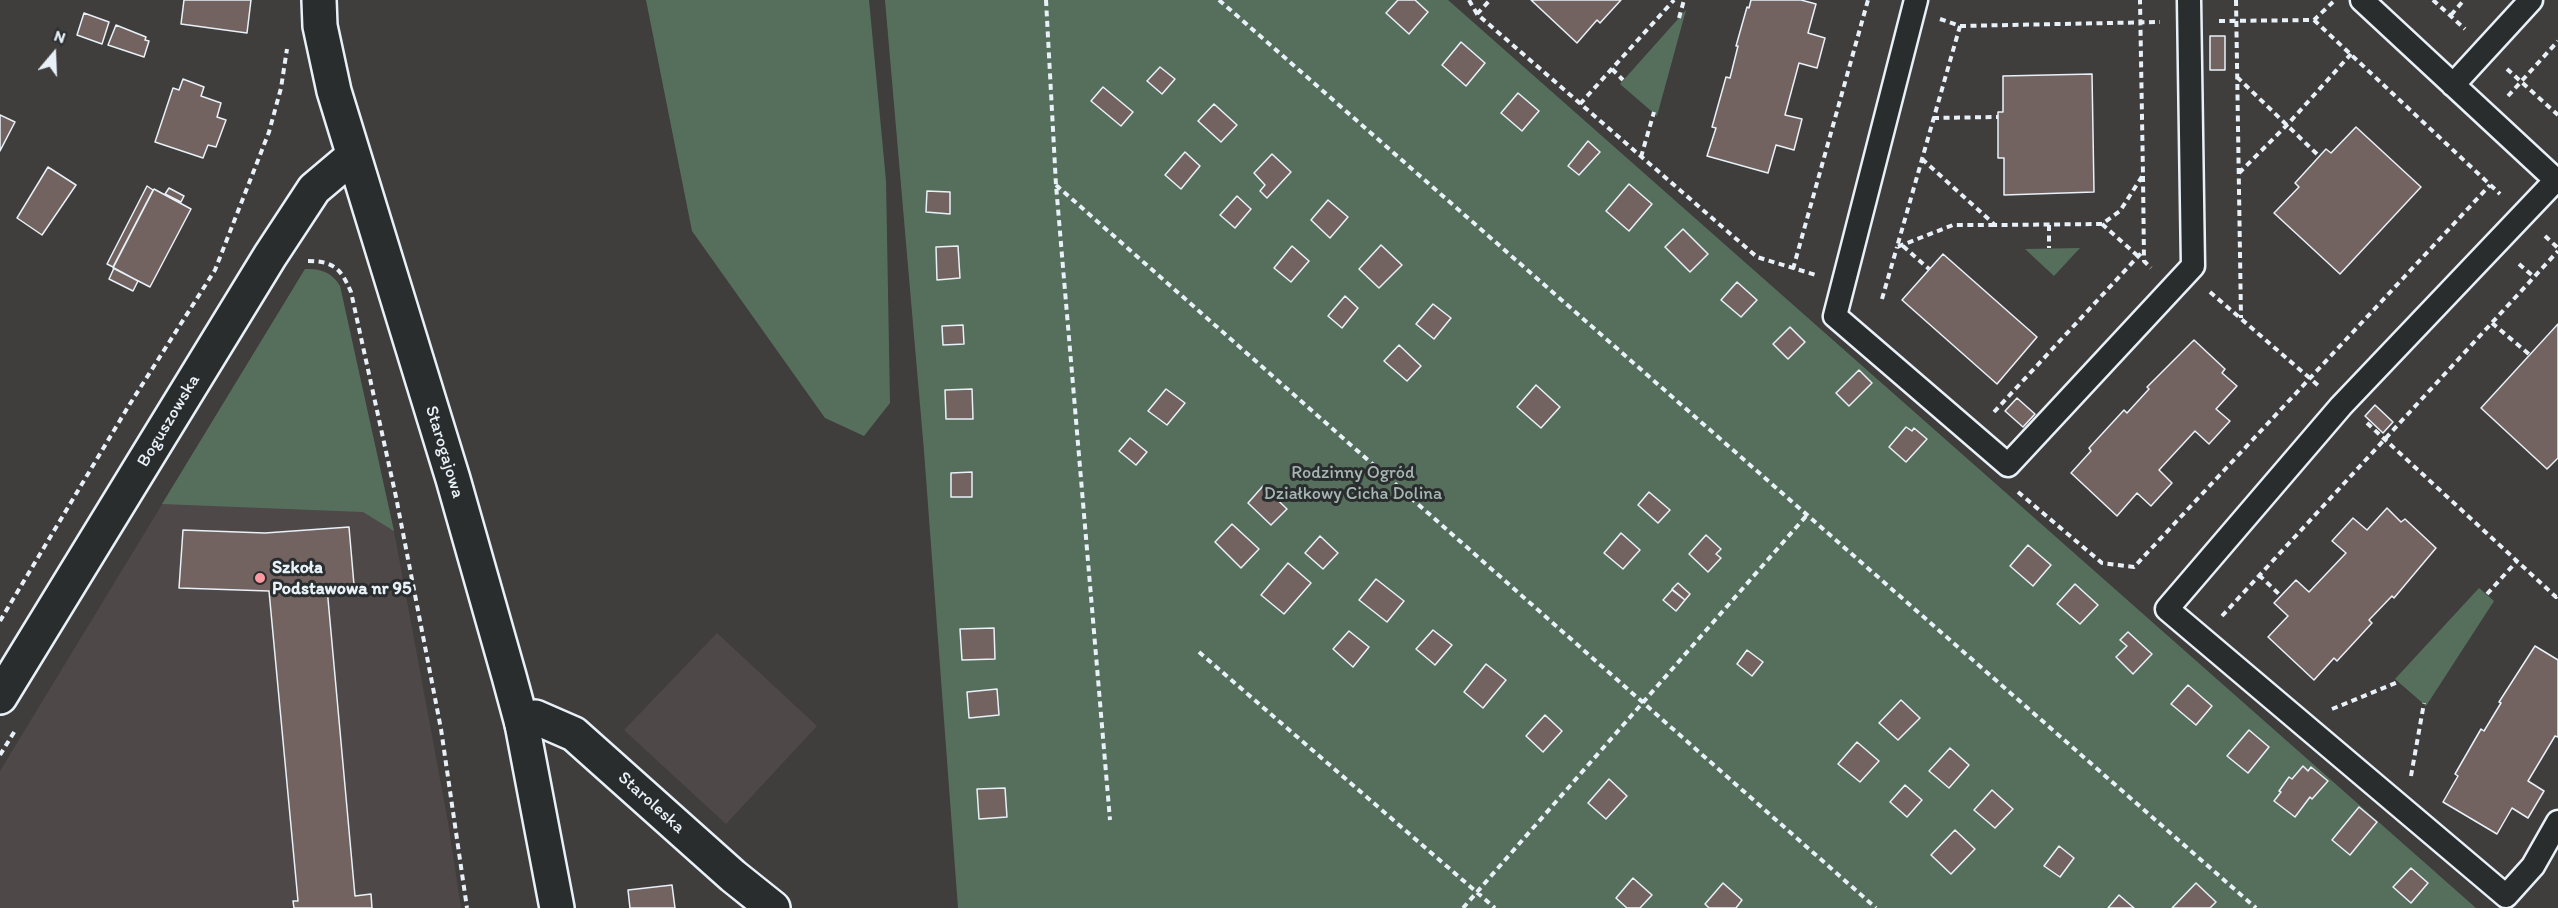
<!DOCTYPE html>
<html>
<head>
<meta charset="utf-8">
<style>
  body { margin:0 }
  #map { position:relative; width:2558px; height:908px; overflow:hidden; background:#403d3d; font-family:Itim,sans-serif }
  canvas { display:block }
  .north { position:absolute; left:24px; top:24px; width:60px; height:60px; -webkit-text-stroke:4px #2a2d2e; paint-order:stroke; rotate:19deg; font-size:16px; font-weight:700; line-height:24px; text-align:center; color:#e8f1f8 }
  .north::after { content:''; display:block; margin:auto; width:21px; height:27px; background:#e8f1f8; clip-path:polygon(50% 0,100% 100%,50% 72%,0 100%) }
</style>
</head>
<body>
<div id="map">
<canvas width="2558" height="908"></canvas>
<div class="north">N</div>
</div>
<script>
const context = document.querySelector('canvas').getContext('2d');
context.lineJoin = 'round';
function fill(path, color) { context.fillStyle = color; context.fill(path, 'evenodd'); }
function strokePath(path, color, width, dash) { context.strokeStyle = color; context.lineWidth = width; context.lineCap = dash ? 'butt' : 'round'; context.setLineDash(dash || []); context.stroke(path); }
function write(font, color, halo, rows, align = 'center') {
  context.font = font + ' Itim,sans-serif'; context.lineWidth = 6; context.setLineDash([]); context.textBaseline = 'middle'; context.strokeStyle = halo; context.fillStyle = color; for (const [text, x, y, turn = 0] of rows) {
    context.save(); context.translate(x, y); context.rotate((+turn || 0) * Math.PI / 180); context.textAlign = isNaN(turn) ? turn : align; if (halo) context.strokeText(text, 0, 0); context.fillText(text, 0, 0); context.restore();
  }
}
fill(new Path2D(`
  M305,269H318L328,273L340,286L394,531L448,822L461,908H0V771Z
  M717,633L817,726L726,824L624,730Z`), '#4f4848');
fill(new Path2D(`
  M646,0H869L886,181L890,403L864,436L825,418L692,231Z
  M885,0H1448L2476,908H958L924,451Z
  M1686,10L1657,116L1620,84Z
  M2080,248L2054,276L2025,249Z
  M305,269C320,269 332,272 340,286L394,531L363,512L162,504Z
  M2479,588L2494,601L2426,706L2395,679Z`), '#566f5d');
const building = new Path2D(`
  M184,0H251L247,33L181,24Z
  M1398,0H1415L1428,12L1409,34L1386,13Z
  M1531,0H1621L1600,23L1597,20L1577,43Z
  M1751,0H1801L1816,4L1808,33L1825,38L1817,68L1799,63L1785,115L1802,119L1794,150L1776,145L1768,173L1707,156L1716,128L1712,127L1726,77L1730,78L1738,46H1736L1747,7L1749,8Z
  M84,13L109,22L102,44L77,35Z
  M116,25L146,37L145,40L149,41L144,57L108,45Z
  M2210,36H2225V70H2210Z
  M1461,42L1485,63L1466,86L1442,65Z
  M1160,67L1175,79L1162,94L1147,81Z
  M2092,74L2094,192L2004,195V158H1998V112H2003V76Z
  M183,79L204,87L201,96L221,103L217,117L226,120L216,147L208,145L203,158L155,142L173,88L179,90Z
  M1103,87L1133,112L1121,126L1091,101Z
  M1518,93L1539,111L1522,131L1501,113Z
  M1214,104L1237,125L1221,142L1198,121Z
  M0,115L15,122L0,151Z
  M2356,127L2421,187L2340,274L2274,213L2299,187L2295,183L2326,149L2331,153Z
  M1588,141L1600,152L1579,175L1568,166Z
  M1185,152L1200,166L1181,189L1165,175Z
  M1272,154L1291,172L1267,198L1260,191L1265,185L1254,173Z
  M48,167L76,185L42,235L17,218Z
  M1629,184L1652,204L1629,231L1606,211Z
  M147,186L153,190L113,267L107,264Z
  M169,188L184,196L181,202L165,194Z
  M154,189L191,209L150,287L113,268Z
  M927,191L950,192V214L926,212Z
  M1237,196L1251,209L1235,228L1220,215Z
  M1328,200L1348,217L1330,238L1311,220Z
  M1683,229L1708,254L1690,272L1665,247Z
  M1381,245L1402,265L1379,288L1359,269Z
  M958,246L960,278L937,280L936,247Z
  M1292,246L1309,261L1291,282L1274,268Z
  M1943,254L2037,337L1997,384L1902,300Z
  M114,268L138,281L133,291L109,279Z
  M1737,282L1757,300L1741,317L1721,300Z
  M1345,296L1358,308L1342,328L1328,316Z
  M1433,304L1451,318L1434,339L1416,324Z
  M2558,324V458L2547,469L2481,408Z
  M963,325L964,344L943,345L942,326Z
  M1790,327L1805,342L1788,359L1773,344Z
  M2194,340L2225,369L2222,373L2237,386L2216,409L2230,421L2209,444L2195,431L2159,470L2172,483L2151,506L2137,493L2117,516L2071,473L2091,451L2089,448L2124,410L2127,413L2149,389L2147,387Z
  M1399,345L1421,366L1407,381L1384,361Z
  M1859,370L1872,383L1849,406L1836,393Z
  M1536,385L1560,407L1541,428L1517,407Z
  M972,389L973,419H946L945,390Z
  M1166,389L1185,403L1167,425L1148,411Z
  M2017,398L2035,414L2023,427L2005,411Z
  M2375,405L2393,422L2383,433L2365,416Z
  M1906,427L1912,431L1914,428L1927,439L1906,462L1889,447Z
  M1130,438L1147,452L1136,465L1119,451Z
  M972,472V497H951V473Z
  M1263,486L1287,509L1271,525L1248,503Z
  M1649,492L1670,510L1658,523L1638,505Z
  M2387,508L2401,522L2405,519L2436,548L2394,598L2392,596L2369,620L2372,623L2337,661L2334,658L2314,680L2268,637L2288,616L2274,603L2296,580L2309,592L2346,553L2332,541L2353,518L2367,530Z
  M1232,524L1259,549L1241,568L1215,542Z
  M349,527L354,585L327,588L355,896L371,894L372,908H294L293,901H298L269,591L179,588L183,530L265,533Z
  M1621,533L1640,550L1623,569L1604,553Z
  M1706,535L1721,549L1716,554L1721,558L1708,572L1689,554Z
  M1320,536L1338,553L1323,569L1305,553Z
  M2028,545L2051,565L2033,586L2010,566Z
  M1288,563L1311,583L1284,614L1261,595Z
  M1376,579L1404,601L1387,622L1359,600Z
  M1678,583L1690,594L1685,600L1672,589Z
  M2075,584L2098,605L2080,624L2057,604Z
  M1672,590L1685,600L1676,611L1663,600Z
  M994,628L995,659L962,660L960,629Z
  M1433,630L1452,645L1435,665L1416,649Z
  M1349,631L1369,647L1353,667L1333,649Z
  M2128,632L2152,654L2133,674L2116,657L2127,646L2120,640Z
  M2535,646L2558,660V737L2555,736L2528,781L2544,791L2528,818L2512,808L2497,834L2443,802L2458,776L2455,774L2481,729L2484,731L2501,703L2499,702Z
  M1747,650L1763,662L1752,676L1737,664Z
  M1486,664L1506,680L1483,708L1464,692Z
  M2188,685L2212,706L2196,725L2171,704Z
  M997,689L999,715L969,718L967,692Z
  M1901,700L1920,718L1898,740L1879,723Z
  M1545,715L1562,731L1543,752L1526,736Z
  M2249,730L2269,747L2248,773L2227,756Z
  M1857,742L1879,761L1860,782L1838,764Z
  M1950,748L1969,765L1949,788L1929,771Z
  M2303,766L2308,771L2311,767L2328,781L2312,799L2310,797L2295,817L2274,801L2281,792L2279,791L2289,777L2292,779Z
  M1609,779L1627,796L1606,819L1588,803Z
  M1905,785L1922,800L1907,817L1890,802Z
  M1005,788L1007,817L979,819L977,789Z
  M1992,790L2013,809L1995,828L1974,810Z
  M2359,807L2377,822L2350,855L2332,840Z
  M1955,830L1975,849L1951,874L1931,855Z
  M2059,846L2074,858L2060,877L2044,866Z
  M2411,868L2428,883L2411,903L2393,887Z
  M1633,878L1652,895L1640,908H1627L1616,898Z
  M1723,883L1742,900L1736,908H1709L1705,904Z
  M2196,883L2216,902L2210,908H2172Z
  M672,885L675,908H630L628,890Z
  M2119,895L2134,908H2108Z`);
fill(building, '#726361');
strokePath(building, '#e8f1f8', 1.5);
const service = new Path2D(`
  M1916,0L1835,316L2008,465L2193,266L2189,0
  M2362,0L2558,182
  M2453,85L2531,0
  M2556,180L2341,406L2167,609L2506,896L2533,866L2558,822`);
const minor = new Path2D(`
  M522,724L535,717L574,734L733,876L773,908`);
const tertiary = new Path2D(`
  M319,0L320,26L334,91L453,479L509,676L522,724L557,908
  M0,697L270,256L314,189L353,156`);
strokePath(service, '#e8f1f8', 27);
strokePath(minor, '#e8f1f8', 38);
strokePath(tertiary, '#e8f1f8', 38);
strokePath(new Path2D(`
  M1046,0L1056,185L1110,820
  M1219,0L2256,908
  M1469,0L1477,14L1757,257L1816,275
  M2236,0L2241,318
  M2433,0L2465,29
  M1477,14L1490,0
  M2451,15L2464,0
  M1679,18L1684,0
  M1940,19L1960,26L1897,247L1953,225H1995
  M2314,20L2500,194
  M2219,21L2314,20L2333,2
  M1960,26L2160,22
  M1612,69L1623,80
  M2507,69L2558,115
  M2237,77L2320,157
  M2508,96L2558,41
  M1580,104L1674,0
  M1933,118L1998,117
  M1641,157L1654,112
  M1922,159L1995,225L2102,224L2120,211L2143,175L2140,0
  M2239,173L2288,124L2351,54
  M2143,176L2144,261L2151,268
  M1056,185L1876,908
  M2102,224L2138,256
  M2049,225V248
  M2545,236L2558,248
  M1903,246L1929,269
  M308,261C334,261 341,269 351,292L396,497L441,729L467,908
  M2519,264L2534,277
  M1793,269L1868,0
  M2210,292L2320,387
  M1882,299L1897,247
  M2492,323L2530,355
  M1994,412L2144,250
  M2367,423L2556,597L2558,595
  M2018,492L2102,563L2134,567L2490,185
  M2259,575L2281,596
  M2487,594L2517,561
  M2222,616L2558,251
  M0,621L128,407L215,270L269,132L281,88L287,49
  M1199,652L1495,908
  M2332,709L2398,682
  M0,755L16,729
  M2411,776L2424,703
  M1463,908L1807,515`), '#e8f1f8', 4, [6, 4.5]);
strokePath(service, '#2a2d2e', 22);
strokePath(minor, '#2a2d2e', 33);
strokePath(tertiary, '#2a2d2e', 33);
for (const [x, y, r, color] of [
  [260,578,6,"#ff9aa2"]
]) { const dot = new Path2D(); dot.arc(x, y, r, 0, 2 * Math.PI); context.fillStyle = color; context.fill(dot); strokePath(dot, '#2a2d2e', 2); }
write('18px', '#e8f1f8', '#2a2d2e', [
  ["Boguszowska",169,421,-59],
  ["Starogajowa",444,452,73],
  ["Staroleska",651,803,42]
]);
write('18px', '#a6b6b2', '#2a2d2e', [
  ["Rodzinny Ogród",1353,473],
  ["Działkowy Cicha Dolina",1353,494]
]);
write('bold 18px', '#e8f1f8', '#2a2d2e', [
  ["Szkoła",272,568],
  ["Podstawowa nr 95",272,589]
], 'left');
</script>
</body>
</html>
